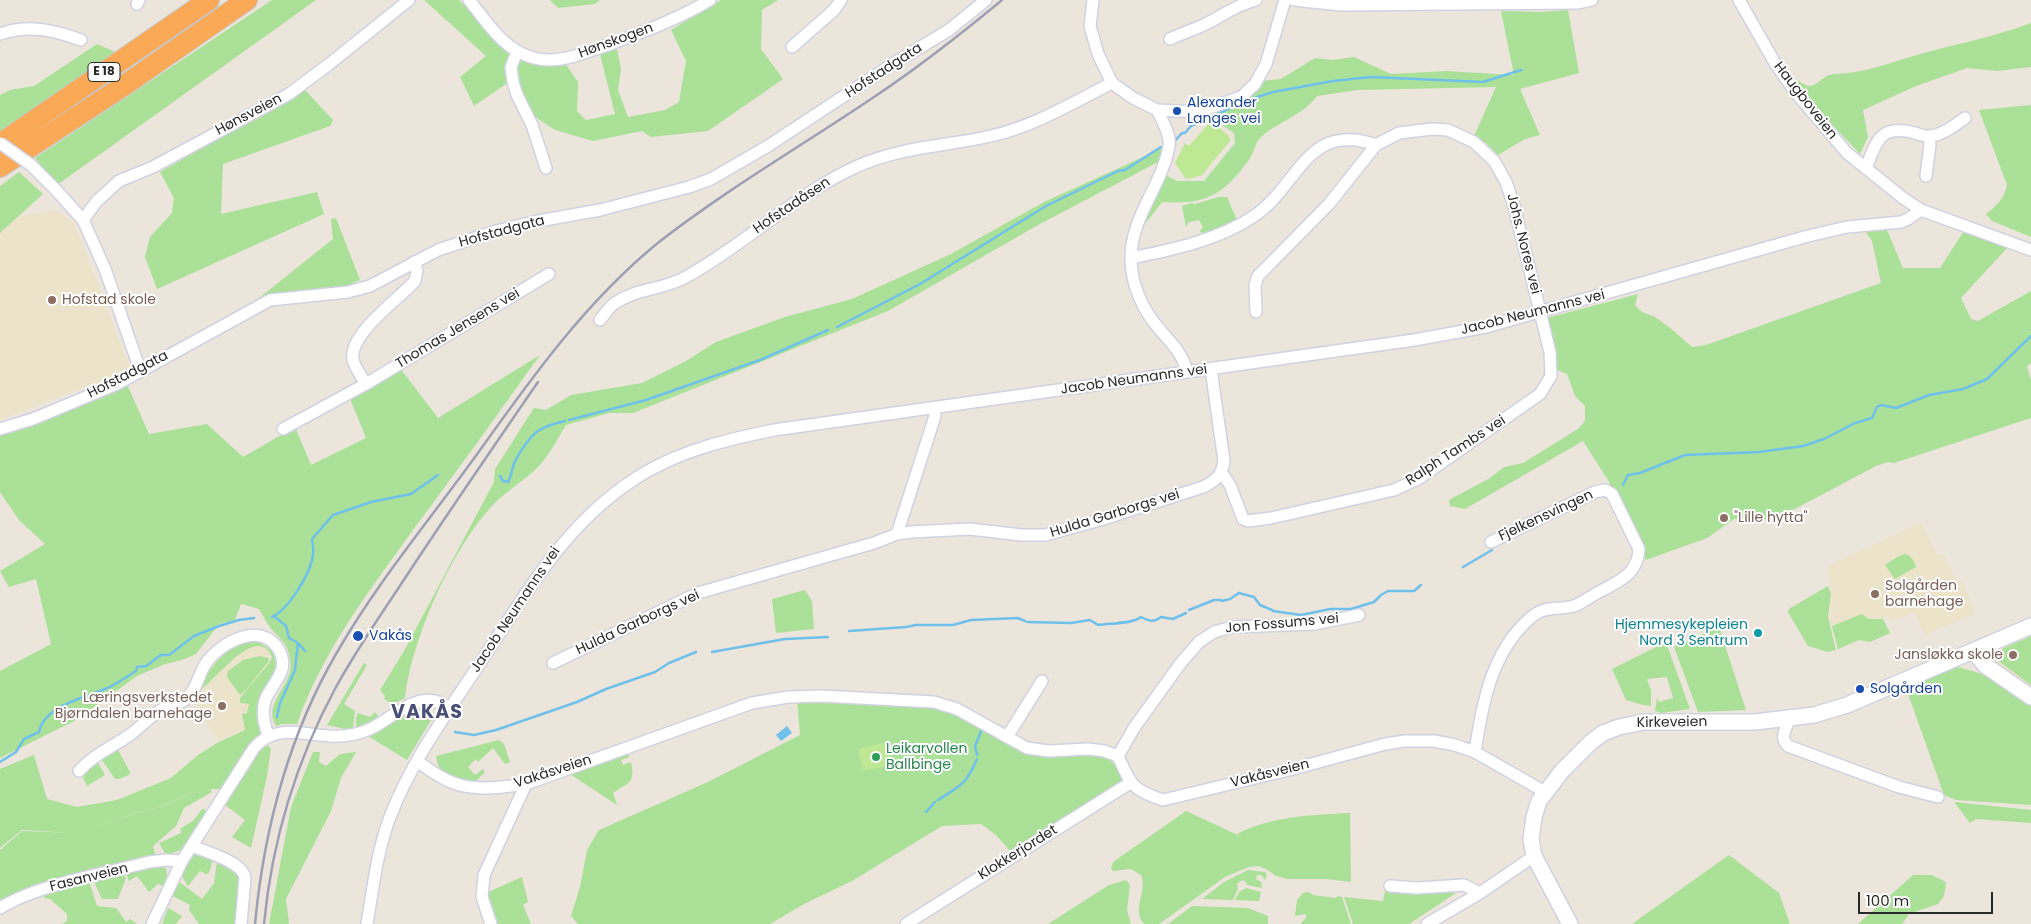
<!DOCTYPE html>
<html>
<head>
<meta charset="utf-8">
<style>
  body { margin:0 }
  #map { position:relative; width:2031px; height:924px; overflow:hidden; background:#ebe5db; font-family:Poppins,sans-serif }
  canvas { display:block }
  .scale { position:absolute; left:1858px; top:892px; width:135px; height:22px; box-sizing:border-box; border:2px solid #292929; border-top:0; padding-left:6px; font-size:15px; line-height:18px; white-space:nowrap; color:#292929; -webkit-text-stroke:4px #fff; paint-order:stroke }
</style>
</head>
<body>
<div id="map">
<canvas width="2031" height="924"></canvas>
<div class="scale">100 m</div>
</div>
<script>
const context = document.querySelector('canvas').getContext('2d');
context.lineJoin = 'round';
function fill(path, color) { context.fillStyle = color; context.fill(path, 'evenodd'); }
function strokePath(path, color, width, dash) { context.strokeStyle = color; context.lineWidth = width; context.lineCap = dash ? 'butt' : 'round'; context.setLineDash(dash || []); context.stroke(path); }
function write(font, color, halo, rows, align = 'center') {
  context.font = font + ' Poppins,sans-serif'; context.lineWidth = 4; context.setLineDash([]); context.textBaseline = 'middle'; context.strokeStyle = halo; context.fillStyle = color; for (const [text, x, y, turn = 0] of rows) {
    context.save(); context.translate(x, y); context.rotate((+turn || 0) * Math.PI / 180); context.textAlign = isNaN(turn) ? turn : align; if (halo) context.strokeText(text, 0, 0); context.fillText(text, 0, 0); context.restore();
  }
}
fill(new Path2D(`
  M54,210L74,223L130,367L109,378L0,420V233L20,216Z
  M1920,523L1922,524L1937,555H1944L1956,580L1963,583L1976,614L1924,635L1915,612L1891,622L1888,616L1883,619L1890,633L1870,642L1859,640L1838,649L1829,617L1832,594L1827,566Z
  M2031,633V688L1993,662L1999,647Z
  M248,639L264,642L273,650L278,664L275,676L258,709V724L218,741L193,698L208,669L217,658L233,647Z`), '#ece4ca');
fill(new Path2D(`
  M272,0H316L57,185L35,158Z
  M424,0H459L514,53L565,63L578,82L577,111L586,120L615,114L600,54L617,49L621,69L618,90L628,117L665,110L679,102L686,61L671,30L721,0H778L762,10L761,49L783,79L708,131L651,137L642,131L593,141L555,130L534,116L506,84L474,106L460,77L486,56Z
  M550,0H600L595,4L558,8Z
  M1568,10L1579,73L1520,89L1540,135L1525,139L1498,155L1486,143L1474,136L1496,87L1358,90L1317,96C1303,115 1280,121 1262,136C1255,142 1254,153 1249,160C1223,195 1206,205 1162,202L1142,228L1151,199L1164,174L1177,181H1204L1235,143L1234,133L1204,113L1261,81L1281,79L1315,58L1332,60L1354,57L1391,74L1446,71L1514,75L1501,11L1541,12Z
  M2031,23V67L1997,71L1967,68L1916,86L1863,110L1868,137L1860,154L1823,115L1795,79C1799,81 1804,85 1809,86C1818,87 1821,75 1835,74C1864,73 1889,63 1917,55C1955,44 1994,37 2031,23Z
  M97,44L115,52L0,132V95L10,90L34,86Z
  M305,90L333,120L330,126L223,164L221,214L317,192L324,214L157,289L145,257L150,237L172,213L174,198L160,172Z
  M2031,105V237L1992,221L1986,214C1996,206 2005,198 2007,185L1979,110Z
  M1165,147L1160,161L1038,225L888,311L633,413H609L566,425C557,439 548,458 536,469C523,481 507,491 495,503C452,547 412,638 405,698L393,704L384,699L385,696L380,690L404,651L494,482L495,469L534,408L546,410L571,395L642,383L686,361L716,342L785,317L852,299L951,254L1044,202Z
  M19,172L43,194L0,233V186Z
  M1218,197H1227L1237,220L1236,222L1202,236L1200,230L1203,228L1199,220L1189,222L1186,227L1182,206L1191,203L1195,204Z
  M336,218L360,280L344,287L259,298L333,239L331,219Z
  M1887,230L1903,268H1940L1964,231L2009,246L1961,298L1971,319L1978,321L2031,291V363L2027,366L2031,380V418L1894,463L1888,462L1876,466L1789,512L1773,518L1755,521L1734,519L1707,538L1646,560L1608,480L1583,441L1465,509L1450,506L1449,500L1490,478L1504,467L1523,463L1578,429L1585,421V406L1575,396L1567,374L1555,369L1545,325L1547,318L1638,294L1635,305L1642,312L1655,317L1670,328L1692,347L1706,345L1881,283L1872,241L1866,232Z
  M540,355C498,414 456,472 413,530C369,591 322,652 297,724H282L276,726C261,702 296,685 290,658C288,646 282,640 274,632C268,626 264,617 259,609L241,604L235,620L219,624L196,654L182,660L165,664L137,676L76,720L0,758V671L51,644L36,579L9,587L0,571L45,544L19,520L0,492V431L126,382L149,434L207,424L243,457L295,427L311,465L366,438L349,396L400,368L438,418Z
  M1905,554C1911,555 1914,561 1916,567L1895,579L1885,565L1899,556Z
  M1828,586L1831,594L1828,617L1836,650L1828,652L1808,646L1788,612L1789,609Z
  M805,590L812,601L814,629L776,633L772,599Z
  M1862,614L1869,619H1883L1890,633L1870,642L1859,640L1838,649L1832,626Z
  M1719,627L1746,710L1698,712L1674,647Z
  M2031,636V685L1997,660L2002,649Z
  M256,640L272,651C283,672 263,684 258,703C256,710 257,717 257,724L260,723V733L220,789H210L212,792L184,808L176,826L153,846L156,856L0,901V850L22,831L73,833L164,805L204,789L163,805L73,833L22,830L0,848V769L34,755L47,799L77,807L117,800L171,778L198,755L217,743L245,730L242,714L247,713L249,704L240,703V698L270,662L272,657C256,621 213,685 197,692C210,668 226,643 256,640Z
  M1666,642L1690,709L1661,713L1655,711L1657,698L1659,702L1673,698L1667,677L1647,679L1651,690V706L1643,705L1626,700L1612,669Z
  M260,656L268,658L269,661L246,690L240,695L227,677L228,671L243,660Z
  M364,663L367,665L344,704L355,711L353,728L345,729L327,725Z
  M1958,667L1986,675L2031,705V805L1956,800L1944,795L1906,688Z
  M797,700L920,704L961,716L1023,751L1103,755C1113,762 1119,767 1122,780L1119,785L1012,853L996,835L981,824L942,826L852,881L804,904L770,924H578L571,916L580,887L587,850L599,830L708,782L800,735Z
  M421,709H429L433,717L407,760L368,736L404,716Z
  M375,712L379,717L358,727L356,726V718L358,713L370,717Z
  M499,740L504,744L510,762L505,764L493,748L478,762L476,759L468,767L475,775L483,769L485,772C482,774 479,779 476,781C468,786 449,776 442,771C438,767 437,761 436,756Z
  M265,744L271,748L267,776L251,848L232,837L245,820L225,805L259,750Z
  M115,749L118,750L130,772L129,775L119,779H115L100,757Z
  M313,752H320L319,762L326,766L340,754L356,752L341,778L331,811L286,899L289,924H269L291,807Z
  M628,752L629,757L621,760L623,765L631,762C635,784 630,781 613,793L617,805L570,774Z
  M97,761L105,775L87,786L82,775Z
  M1954,802L2031,810V823L1976,819L1970,823Z
  M202,809H205V813L184,849L166,855L159,843L181,833L180,829L193,821Z
  M1186,811L1242,837L1237,834C1272,816 1311,815 1350,813L1351,882L1326,879H1287L1276,876L1266,869L1258,866L1249,867L1225,877L1159,924H1144C1131,909 1148,892 1141,875L1131,869L1113,871L1111,868L1113,862Z
  M197,851L213,859L209,873L206,874L200,871L188,886L181,875L193,853Z
  M1729,855L1779,893L1790,924H1632Z
  M217,861L242,872L234,924H199L189,910L190,905L171,895L178,881L202,899L214,883Z
  M159,865L166,869L167,876L163,886L158,884L149,892L137,876L129,881L126,873Z
  M1248,870L1265,872L1267,875L1265,880L1261,875H1257L1256,879L1261,882L1262,888L1247,885L1246,882L1242,880L1237,884L1238,889L1233,900L1202,899L1224,882Z
  M122,873L126,878L118,899H102L95,884L96,880Z
  M1913,875H1932L1946,882L1944,896L1938,904L1909,914L1902,924H1858Z
  M522,877L528,902L523,905L531,924H495L486,893Z
  M1126,880L1130,885L1127,910L1131,924H1048L1109,885Z
  M89,881L97,906L116,908L126,922L130,919L137,924H62L67,921V914L50,899L45,898L42,894Z
  M1246,888L1261,892L1259,901L1235,900L1239,892Z
  M1385,891L1456,893L1409,924H1353L1344,897L1383,901Z
  M1309,892L1313,895L1336,898L1338,896L1342,897L1351,924H1300L1306,918V914L1295,916L1297,900L1303,893Z
  M1192,906L1248,908L1268,916V924H1168Z
  M168,908L182,916L176,924H162Z`), '#abe098');
fill(new Path2D(`
  M1211,121L1229,136L1230,141L1202,175L1189,179L1185,178L1175,163L1185,143L1189,146Z
  M888,742L893,765L863,771L858,749Z`), '#bee894');
fill(new Path2D(`
  M787,726L792,733L781,741L776,735Z`), '#6fc1eb');
strokePath(new Path2D(`
  M1248,100L1273,92L1333,81L1371,77L1483,82L1521,70
  M1172,144L1182,133H1185L1191,126L1239,104
  M837,327L920,284L1046,206L1118,171L1125,170L1161,147
  M569,420L646,400L760,360L828,330
  M500,476L503,481L508,482C511,477 511,473 513,467C515,458 530,436 538,431C546,426 556,423 565,421
  M1623,485L1628,475L1640,473L1685,455L1759,452L1803,446L1824,439L1855,423L1872,418L1877,407L1881,405L1896,408L1929,395L1963,389L1987,379L2031,336
  M1463,567L1492,550
  M1222,601L1230,599L1239,593L1254,597L1260,605L1272,610
  M1189,610L1214,600H1221
  M1273,611L1301,615L1330,609H1351L1374,602L1381,595L1388,591H1414L1421,585
  M274,616L286,626L289,638L298,643L295,670L280,703L277,717
  M272,617C288,610 311,573 313,555C314,550 313,545 312,539L333,515L371,502L411,494L438,475
  M1027,622L1071,623L1090,620L1098,625C1110,623 1133,624 1141,617C1149,621 1153,623 1161,617L1173,619L1186,613
  M849,631L906,627L916,625H953L971,620L1018,618L1025,621
  M298,643L305,651
  M712,652L785,639L828,637
  M455,732L474,735L496,730L577,702L606,689L655,672L669,663L696,652
  M977,755L975,746L982,729
  M0,762L16,752L24,739L39,732C44,706 84,698 105,689C116,685 126,677 136,671L137,667L146,666L161,655H169L194,636L219,626L239,620L254,618
  M938,800C960,786 966,785 977,759
  M926,812L935,802`), '#6fc1eb', 2.5);
const minor = new Path2D(`
  M469,0C483,17 499,42 519,52C528,57 538,60 549,60C569,60 589,51 608,45C643,32 678,19 710,0
  M1093,0L1090,26L1098,54L1112,83L1133,98L1157,110L1198,112L1241,97L1255,84L1266,64L1285,0
  M1294,0L1341,5L1577,3L1592,0
  M1739,0L1775,63L1796,93L1847,153L1903,198L1921,210L2031,250
  M137,4L139,0
  M0,34C28,24 54,30 81,40
  M1170,39C1180,34 1190,31 1199,27C1221,18 1232,6 1256,0
  M792,47L834,10L841,0
  M517,52L511,67L513,82L517,95L532,125L546,168
  M1157,110C1162,120 1171,135 1169,146C1162,186 1131,216 1131,258C1131,285 1143,311 1161,331C1172,344 1183,354 1187,372
  M1866,168C1876,143 1879,125 1911,132C1916,133 1924,137 1930,136C1943,135 1955,125 1965,118
  M1926,176L1930,145L1929,136
  M56,190L83,220L105,269L140,370
  M83,220L97,201L119,181L153,167L289,94L328,65L409,0
  M1131,258C1171,250 1219,240 1254,216C1300,185 1306,121 1376,145
  M600,320C605,314 609,307 615,303C637,288 663,290 686,277C746,244 795,194 858,166C900,147 947,146 991,136C1035,126 1072,103 1112,83
  M366,384C362,377 355,368 353,360C348,334 399,299 415,281L417,271L414,262
  M0,429L33,419L117,384L270,300L348,292L370,286L438,250L496,231L533,222L600,210L689,187L711,179L768,146L891,65L949,30L986,0
  M283,429L366,384L549,274
  M1222,473L1230,485L1243,519L1248,521L1271,518L1394,490L1418,479L1540,394L1551,376L1550,352L1514,206L1506,182L1494,161L1474,142L1448,130L1432,129L1399,133L1376,145L1329,204L1258,276L1255,285L1256,312
  M897,534L935,416L934,408
  M553,663L698,593L874,543L897,534L911,532L970,529L1021,535H1045L1100,520L1203,487C1215,481 1222,476 1224,461L1211,369
  M1789,719C1786,730 1779,737 1788,746L1899,787L1938,797
  M1007,737L1042,681
  M1475,752C1482,705 1491,654 1528,620C1545,604 1555,611 1574,606C1582,603 1590,597 1597,593C1617,582 1638,575 1639,549L1612,494L1605,490L1595,492L1491,542
  M1118,756L1134,728L1180,664L1199,642L1214,632L1232,627L1314,624L1359,615
  M418,762C426,767 433,773 441,777C467,793 497,788 526,784L752,703L788,697L822,696L934,702L957,709L1027,748L1049,751L1088,749L1104,751L1118,756C1131,785 1132,790 1163,800L1293,769L1385,744L1405,741H1434L1455,745L1475,752L1545,792
  M79,771C94,754 113,747 131,734C142,726 149,717 161,710C169,706 178,704 186,699C196,692 199,673 206,663C221,642 262,620 279,650C290,670 274,681 266,698C261,710 264,724 268,735
  M192,846C206,852 243,862 245,878L241,924
  M1390,886L1416,888L1464,885L1480,893
  M0,908C39,884 104,874 149,862L166,860L182,861
  M152,924L182,861L254,748C275,724 300,734 329,736C344,737 357,735 370,729C395,717 420,686 449,708
  M367,924C373,888 377,851 390,817C413,757 453,705 488,651C533,583 572,515 646,472C686,449 730,439 774,430L1414,340L1486,327L1808,236L1847,227L1901,222L1908,219L1921,210
  M491,924L482,897L484,875L526,784
  M906,924L1130,783
  M1427,924L1480,893L1534,856`);
const secondary = new Path2D(`
  M1973,651L1986,666L2031,697
  M1570,924L1534,856L1531,839L1534,817L1539,801L1562,771L1590,743L1603,733L1619,727L1644,722H1755L1814,715L1847,705L2031,626`);
const motorway = new Path2D(`
  M0,144L209,0
  M0,167L122,87L247,0`);
strokePath(minor, '#d0d2e1', 14);
strokePath(secondary, '#d0d2e1', 18);
strokePath(motorway, '#c7c7c7', 22);
strokePath(minor, '#fff', 11);
strokePath(secondary, '#fff', 15);
strokePath(motorway, '#faa956', 20);
strokePath(new Path2D(`
  M255,924C264,829 288,737 336,654C376,584 428,522 475,457C530,380 585,302 659,242C727,189 803,145 874,97C919,67 961,34 1002,0
  M264,924C272,841 296,761 336,687C359,645 387,606 413,566C454,504 496,443 538,382`), '#9e9fb3', 2.5);
const minorBridge = new Path2D(`
  M0,143L31,165L56,190`);
strokePath(minorBridge, '#d0d2e1', 14, []);
strokePath(minorBridge, '#fff', 11);
for (const [x, y, r, color] of [
  [1177,111,5,"#1a4fb4"],
  [52,300,5,"#8d6e63"],
  [1724,518,5,"#8d6e63"],
  [1875,594,5,"#8d6e63"],
  [1758,633,5,"#0f9aa8"],
  [358,636,6,"#1a4fb4"],
  [2013,655,5,"#8d6e63"],
  [1860,689,5,"#1a4fb4"],
  [222,706,5,"#8d6e63"],
  [876,757,5,"#2e9e5b"]
]) { const dot = new Path2D(); dot.arc(x, y, r, 0, 2 * Math.PI); context.fillStyle = color; context.fill(dot); strokePath(dot, '#fff', 2); }
for (const [x, y, w] of [
  [104,72,32]
]) { const box = new Path2D(); box.roundRect(x - w / 2, y - 9.5, w, 19, 4); context.fillStyle = '#fff'; context.fill(box); strokePath(box, '#292929', 1); }
write('bold 12px', '#292929', null, [
  ["E 18",104,72]
]);
write('14px', '#292929', '#fff', [
  ["Hønskogen",616,41,-20],
  ["Hofstadgata",884,71,-33],
  ["Haugboveien",1805,101,52],
  ["Hønsveien",249,115,-28],
  ["Hofstadåsen",792,206,-34],
  ["Hofstadgata",502,232,-15],
  ["Johs. Nores vei",1523,244,76],
  ["Jacob Neumanns vei",1533,313,-14],
  ["Thomas Jensens vei",458,329,-31],
  ["Hofstadgata",128,375,-27],
  ["Jacob Neumanns vei",1134,380,-8],
  ["Ralph Tambs vei",1456,451,-33],
  ["Hulda Garborgs vei",1115,514,-17],
  ["Fjelkensvingen",1546,516,-25],
  ["Jacob Neumanns vei",516,610,-56],
  ["Hulda Garborgs vei",638,623,-25],
  ["Jon Fossums vei",1282,624,-5],
  ["Kirkeveien",1672,723,-1],
  ["Vakåsveien",553,772,-18],
  ["Vakåsveien",1270,774,-14],
  ["Klokkerjordet",1018,853,-32],
  ["Fasanveien",89,878,-14]
]);
write('14px', '#164399', '#fff', [
  ["Alexander",1187,103],
  ["Langes vei",1187,119],
  ["Vakås",369,636],
  ["Solgården",1870,689]
], 'left');
write('14px', '#785e54', '#fff', [
  ["Hofstad skole",62,300],
  ["\"Lille hytta\"",1734,518],
  ["Solgården",1885,586],
  ["barnehage",1885,602],
  ["Jansløkka skole",2003,655,"right"],
  ["Læringsverkstedet",212,698,"right"],
  ["Bjørndalen barnehage",212,714,"right"]
], 'left');
write('14px', '#0d838f', '#fff', [
  ["Hjemmesykepleien",1748,625],
  ["Nord 3 Sentrum",1748,641]
], 'right');
write('14px', '#27864d', '#fff', [
  ["Leikarvollen",886,749],
  ["Ballbinge",886,765]
], 'left');
context.letterSpacing = '1px';
write('bold 19px', '#4a4f78', '#fff', [
  ["VAKÅS",427,713]
]);
context.letterSpacing = '0px';
</script>
</body>
</html>
